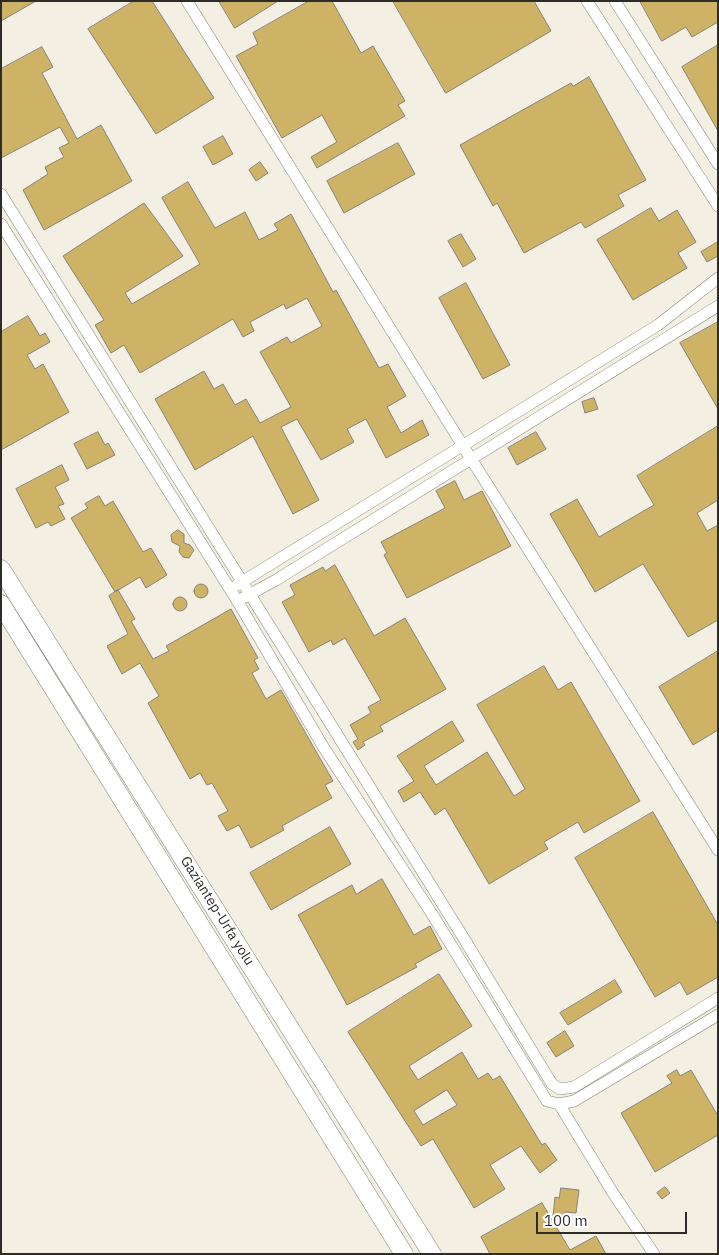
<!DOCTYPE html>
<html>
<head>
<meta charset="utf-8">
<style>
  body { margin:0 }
  #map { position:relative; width:719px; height:1255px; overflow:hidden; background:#f4efe3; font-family:"IBM Plex Sans",sans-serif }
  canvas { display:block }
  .frame { position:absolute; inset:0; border:2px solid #2e2c28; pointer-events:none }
  .scale { position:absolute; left:536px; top:1212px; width:151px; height:22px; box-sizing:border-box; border:2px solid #2e2c28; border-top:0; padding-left:6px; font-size:15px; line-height:18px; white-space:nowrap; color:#2e2c28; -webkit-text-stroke:4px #fff; paint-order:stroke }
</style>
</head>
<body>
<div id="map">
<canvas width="719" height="1255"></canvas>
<div class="frame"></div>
<div class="scale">100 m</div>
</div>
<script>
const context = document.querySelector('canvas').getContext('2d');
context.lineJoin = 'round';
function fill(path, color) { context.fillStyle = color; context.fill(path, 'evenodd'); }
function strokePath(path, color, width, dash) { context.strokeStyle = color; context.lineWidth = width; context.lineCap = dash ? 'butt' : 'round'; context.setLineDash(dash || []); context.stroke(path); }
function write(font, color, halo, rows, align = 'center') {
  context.font = font + ' "IBM Plex Sans",sans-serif'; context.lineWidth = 4; context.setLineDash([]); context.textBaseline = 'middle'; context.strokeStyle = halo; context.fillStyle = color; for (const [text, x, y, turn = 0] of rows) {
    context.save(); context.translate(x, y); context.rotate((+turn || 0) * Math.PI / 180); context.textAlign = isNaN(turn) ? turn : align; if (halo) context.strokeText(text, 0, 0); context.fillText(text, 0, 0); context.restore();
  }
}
const building = new Path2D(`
  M1,1H36L1,21Z
  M134,1H152L214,98L156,134L88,29Z
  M219,1H278L235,28Z
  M309,1H332L361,53L373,46L405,101L398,105L405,116L317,168L311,157L337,142L322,115L282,138L236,56L258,44L253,33Z
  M393,1H534L551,31L446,93Z
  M640,1H718V22L692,37L686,27L662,41Z
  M718,45V131L682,67Z
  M42,47L53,67L42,73L77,139L101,125L132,181L44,230L23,190L48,174L45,167L64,157L59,148L69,143L60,127L1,158V69Z
  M589,77L646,180L618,195L624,206L585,228L581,222L524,253L497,203L493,206L460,145L571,83L573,86Z
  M223,136L233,154L213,165L203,147Z
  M398,143L415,174L344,213L327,181Z
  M260,162L268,173L256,181L249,170Z
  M188,182L215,228L245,212L259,240L278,230L274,224L291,214L333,292L336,290L379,368L388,364L406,396L387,407L401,433L422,420L429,435L386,458L366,419L347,429L354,442L321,460L297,419L281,427L319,500L293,514L253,436L195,470L155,399L204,371L214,389L223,384L235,405L246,399L260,423L291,407L260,352L287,337L291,343L322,326L307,298L286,309L284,304L250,322L254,331L243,337L233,319L140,373L124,345L111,353L95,325L104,320L63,256L144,203L183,256L125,293L132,304L200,264L162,198Z
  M651,208L659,221L677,210L696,242L678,253L687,268L633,300L597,240Z
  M461,234L476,259L463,267L448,241Z
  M718,242V256L707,262L701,252Z
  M466,283L510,365L483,379L439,298Z
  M28,316L40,336L45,333L50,342L27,355L35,369L43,364L69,412L1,450V332Z
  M718,322V409L680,343Z
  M594,398L598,409L585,413L582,402Z
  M718,426V500L697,513L707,531L718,525V620L688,637L643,564L595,592L550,514L577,499L599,537L654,505L637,476Z
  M98,432L105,445L108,443L115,455L87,469L74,444Z
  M536,432L546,449L517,465L508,448Z
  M62,465L69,480L55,487L64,504L58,506L65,519L51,526L48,522L36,528L16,489Z
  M455,481L464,500L482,491L511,546L407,598L384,555L387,553L381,542L445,508L436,491Z
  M99,496L105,506L113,501L143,552L151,548L167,575L146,588L140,577L115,592L71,518L88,508L85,504Z
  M178,530L184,534V543L190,545L194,550L189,558L183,557L179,552L180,546L172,542L171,535Z
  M335,565L374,636L405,618L446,689L380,726L383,731L363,742L365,745L358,750L353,742L358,739L350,725L371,713L368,707L381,700L345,638L333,645L331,640L309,652L282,602L295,595L290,585L323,567L325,571Z
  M194 591a7 7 0 1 1 14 0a7 7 0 1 1-14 0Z
  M118,590L135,619L131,621L153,659L169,651L166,646L231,609L258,658L254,660L259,669L252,673L266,699L281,690L333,781L325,785L332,798L282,826L284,830L251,848L239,825L227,831L218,816L228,811L212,783L207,785L200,773L190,779L148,703L159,696L140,663L122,674L107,646L128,634L109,596Z
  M173 604a7 7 0 1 1 14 0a7 7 0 1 1-14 0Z
  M718,651V730L693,745L659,687Z
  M544,666L558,690L571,682L640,801L584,833L578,822L544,842L548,849L489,884L445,808L435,815L420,792L404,802L398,791L414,781L397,756L452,721L464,741L424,766L436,785L487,752L514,796L525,789L477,705Z
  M653,812L718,925V977L687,995L680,982L655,997L575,858Z
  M330,827L351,864L271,910L250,873Z
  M382,879L414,935L430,926L442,949L415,964L417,967L347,1005L298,915L352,885L356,894Z
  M439,974L472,1026L409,1066L418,1080L462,1052L478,1079L488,1073L493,1080L500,1076L542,1145L545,1143L557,1160L540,1173L521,1146L490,1165L505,1189L474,1208L433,1139L421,1146L348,1032ZM447,1090L457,1105L423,1125L414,1111Z
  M615,980L622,992L568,1025L560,1013Z
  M565,1031L574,1046L556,1057L547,1043Z
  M677,1070L680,1076L691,1070L718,1116V1135L655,1172L621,1113L672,1083L667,1076Z
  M665,1187L670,1193L662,1199L657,1193Z
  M561,1188L579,1190L576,1213L565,1212L564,1217L553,1216L555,1197L559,1198Z
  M542,1203L570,1250L596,1236L606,1254H490L481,1237Z`);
fill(building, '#ceb366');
strokePath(building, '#878278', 1);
const minor = new Path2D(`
  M187,1L463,446L718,850
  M587,1L718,206
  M615,1L718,164
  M1,194L463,937L552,1084L560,1089L574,1087L718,998
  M1,224L238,602L324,748L432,914L547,1101L559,1104L574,1101L718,1015
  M237,585L658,325L718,278
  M243,598L276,580L718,306
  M559,1104L613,1193L654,1254`);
const highway = new Path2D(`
  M1,569L432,1254
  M1,604L404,1254`);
strokePath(minor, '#868277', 12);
strokePath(highway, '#868277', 19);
strokePath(minor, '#fff', 11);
strokePath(highway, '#fff', 18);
write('14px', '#2e2c28', '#fff', [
  ["Gaziantep-Urfa yolu",217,911,58]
]);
</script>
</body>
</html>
